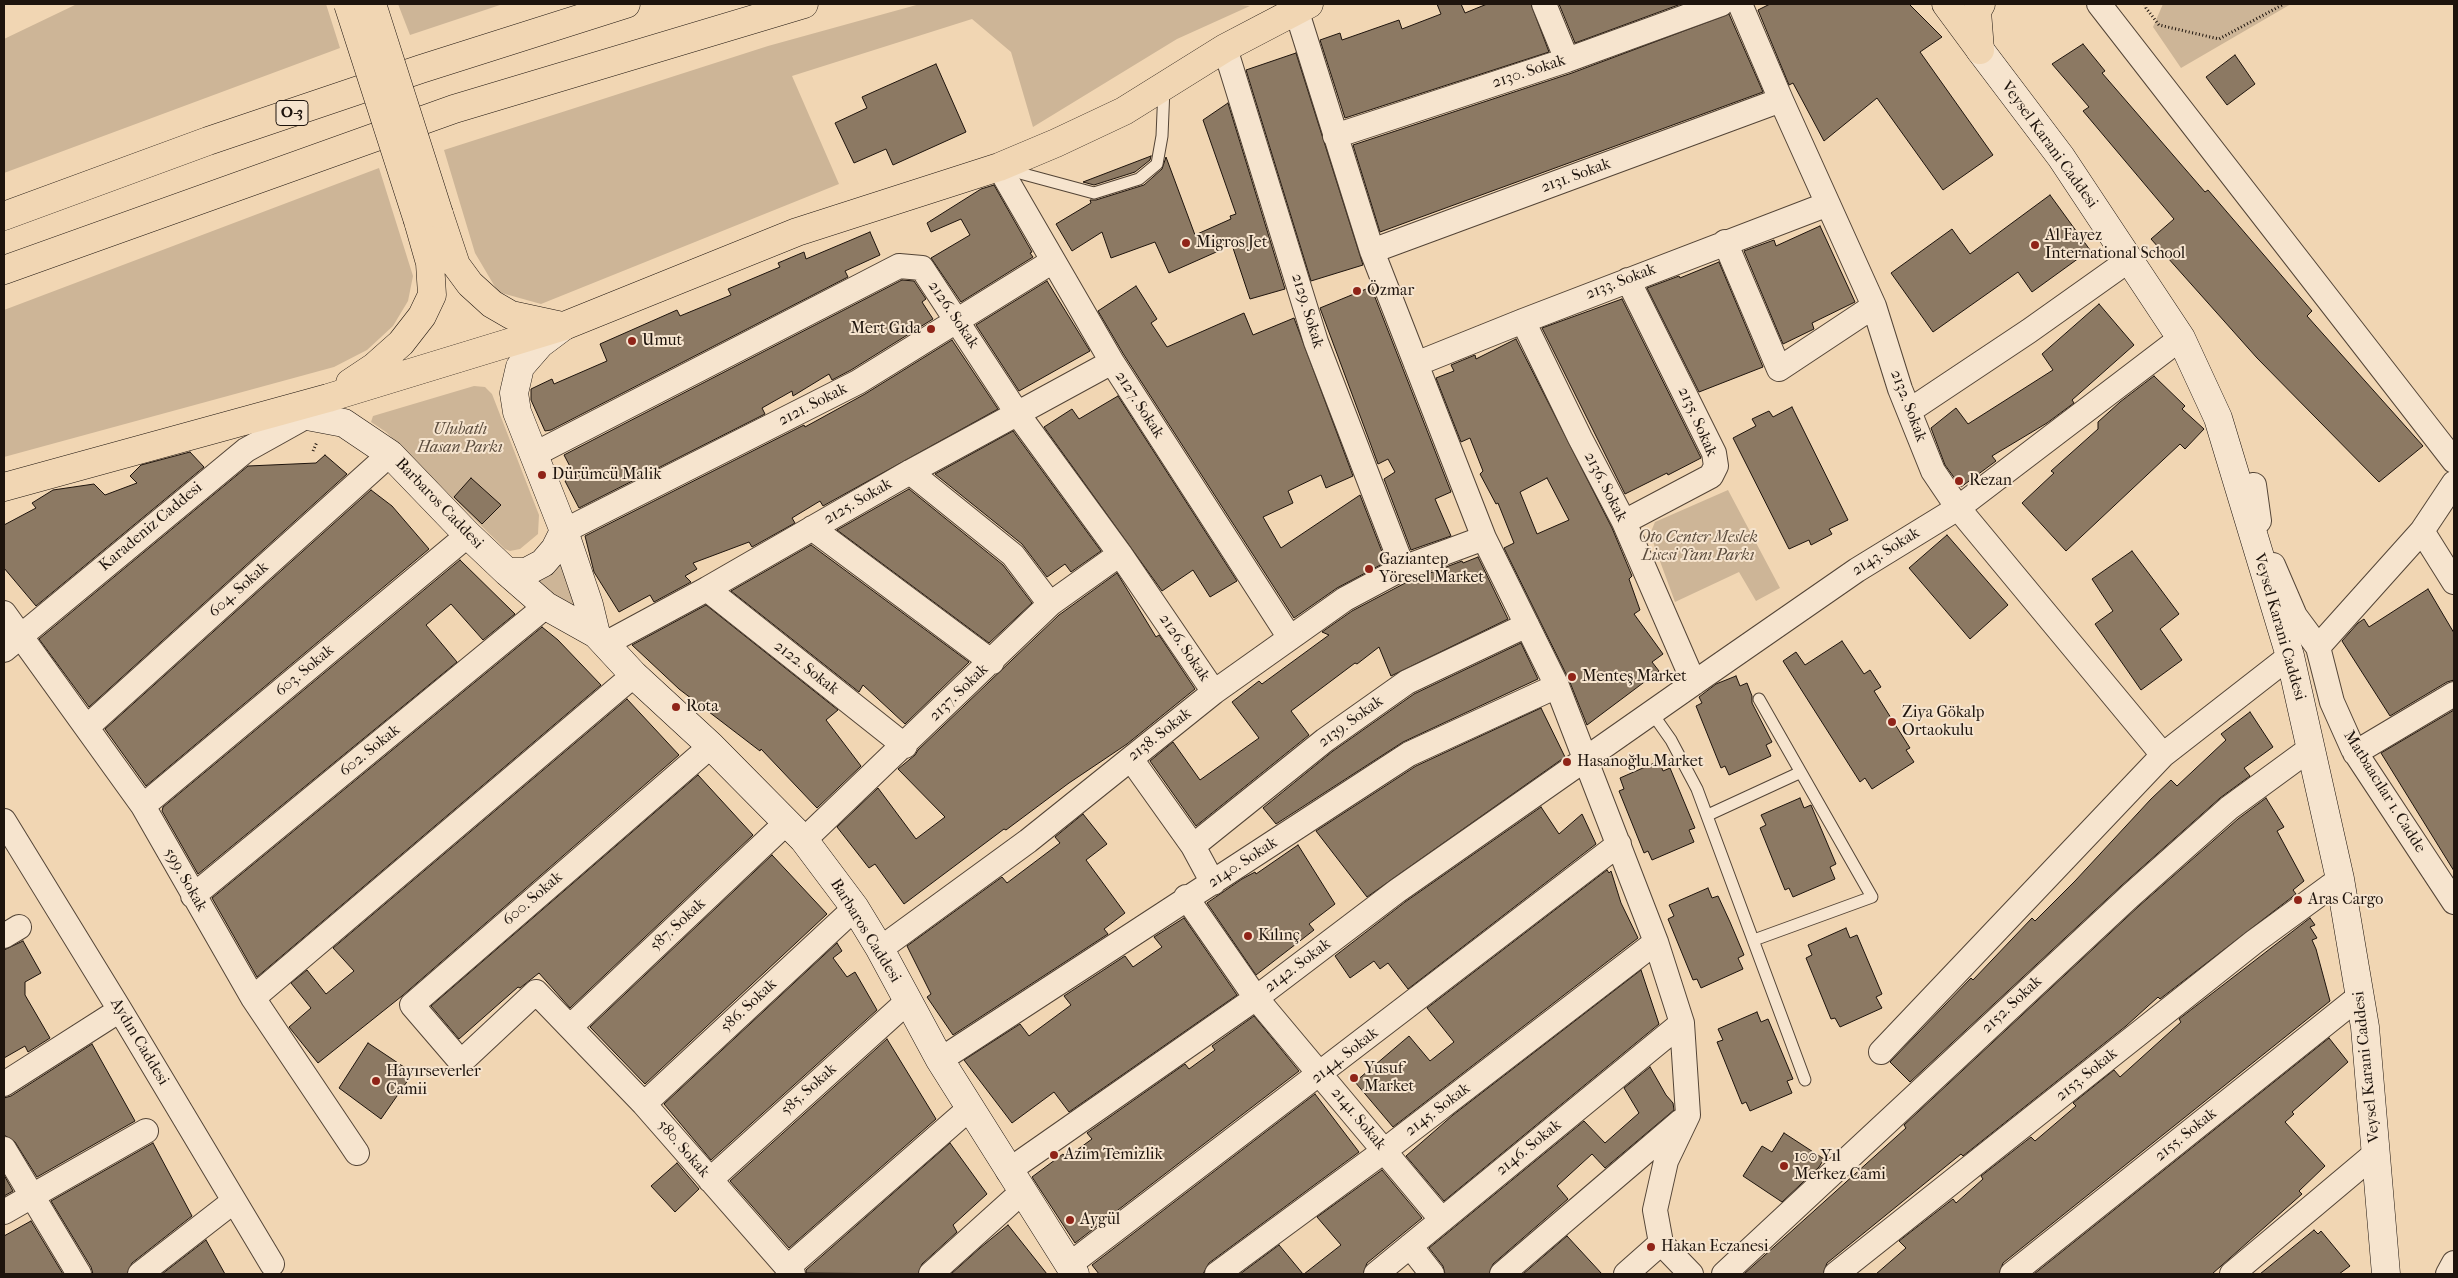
<!DOCTYPE html>
<meta charset="utf-8">
<style>
body{margin:0}
#map{position:relative;width:2458px;height:1278px;overflow:hidden;background:#f1d6b3;font-family:"IM FELL French Canon",serif}
canvas{display:block}
.frame{position:absolute;inset:0;border:5px solid #1e140d;pointer-events:none}
</style>
<div id="map">
<canvas width="2458" height="1278"></canvas>
<div class="frame"></div>
</div>
<script>
const ctx = document.querySelector('canvas').getContext('2d');
ctx.lineJoin = 'round';
function fillPath(path, color) { ctx.fillStyle = color; ctx.fill(path, 'evenodd'); }
const shape = rows => new Path2D(rows.map(r => 'M' + r).join(''));
function stroke(path, color, width, dash) { ctx.strokeStyle = color; ctx.lineWidth = width; ctx.lineCap = dash ? 'butt' : 'round'; ctx.setLineDash(dash || []); ctx.stroke(path); }
function drawText(font, color, halo, rows, align = 'center') {
  ctx.font = font + ' "IM FELL French Canon",serif'; ctx.lineWidth = 4; ctx.setLineDash([]); ctx.textBaseline = 'middle'; ctx.strokeStyle = halo; ctx.fillStyle = color; for (const [text, x, y, turn = 0] of rows) {
    ctx.save(); ctx.translate(x, y); ctx.rotate((+turn || 0) * Math.PI / 180); ctx.textAlign = isNaN(turn) ? turn : align; if (halo) ctx.strokeText(text, 0, 0); ctx.fillText(text, 0, 0); ctx.restore();
  }
}
fillPath(shape([
 [77,4,326,4,340,48,4,173,4,39],
 [398,4,503,4,410,35],
 [920,4,1231,4,1250,6,1177,39,1033,127,1011,52,972,19,792,76,839,184,541,304,498,292,475,253,444,150,768,46],
 [2163,4,2291,4,2181,68,2153,27],
 [379,168,413,276,408,301,393,326,367,350,334,367,4,457,4,310],
 [474,386,485,387,492,394,539,515,538,534,520,549,510,551,505,549,386,432,371,422,373,416],
 [1728,490,1780,588,1756,601,1739,572,1675,602,1650,534,1655,522],
 [556,564,563,567,578,606,575,610,560,606,536,580]
]), '#cdb597');
const building = shape([
 [1437,4,1461,4,1465,13,1487,4,1531,4,1549,52,1345,118,1320,40,1340,33,1342,40,1399,20,1402,29,1441,14,1437,4],
 [1559,4,1681,4,1575,43,1559,4],
 [1770,4,1909,4,1942,37,1920,52,1993,155,1943,190,1877,98,1824,141,1793,83,1789,85,1758,10,1770,4],
 [1729,14,1763,92,1380,232,1353,145,1572,73,1729,14],
 [2083,44,2105,71,2102,73,2205,192,2208,190,2312,311,2307,316,2423,446,2379,482,2257,358,2151,239,2174,219,2083,111,2089,107,2052,64,2083,44],
 [1296,53,1363,265,1311,281,1246,70,1296,53],
 [2235,55,2255,84,2227,105,2206,77,2235,55],
 [936,64,966,132,893,165,886,149,854,163,835,123,867,108,862,97,936,64],
 [1228,103,1285,289,1250,299,1232,245,1169,273,1155,242,1111,258,1102,232,1072,251,1056,224,1091,203,1090,200,1096,200,1144,185,1162,169,1166,157,1195,235,1231,219,1230,216,1236,214,1203,120,1228,103],
 [1151,156,1150,160,1135,172,1094,185,1083,182,1151,156],
 [994,185,1032,252,1030,253,1033,257,961,302,931,258,970,235,961,219,931,232,927,223,981,189,994,185],
 [2050,195,2090,250,2032,292,2018,272,1933,332,1891,273,1952,229,1970,254,2050,195],
 [1820,226,1855,302,1812,323,1814,329,1783,344,1744,251,1774,240,1776,246,1820,226],
 [870,232,880,255,845,271,848,277,551,430,545,431,531,400,531,389,552,379,554,384,607,361,600,344,677,310,680,316,731,295,728,289,780,267,778,263,804,252,806,259,870,232],
 [1719,262,1763,367,1699,392,1647,288,1679,276,1680,278,1719,262],
 [902,280,914,281,926,299,922,302,933,319,851,370,832,380,829,374,793,396,792,391,762,408,765,414,579,508,565,481,575,476,564,455,902,280],
 [1047,281,1090,351,1019,391,976,325,1047,281],
 [1136,286,1157,319,1151,323,1167,347,1244,313,1253,335,1294,318,1353,476,1326,488,1321,475,1288,491,1293,503,1263,517,1281,548,1360,495,1386,562,1337,588,1294,618,1124,355,1098,311,1136,286],
 [1371,287,1451,492,1435,499,1451,536,1411,550,1384,479,1395,472,1388,459,1378,464,1320,308,1371,287],
 [1622,299,1701,458,1668,475,1667,473,1625,494,1542,328,1622,299],
 [2099,304,2134,345,2072,400,2074,403,2047,423,1992,456,1996,461,1961,487,1945,465,1931,428,1956,408,1968,424,2053,370,2042,354,2099,304],
 [1516,339,1612,528,1632,576,1629,579,1640,610,1634,614,1663,654,1652,662,1659,671,1587,725,1569,680,1504,548,1514,543,1498,503,1496,504,1480,474,1483,471,1470,438,1461,442,1436,378,1454,371,1451,365,1475,355,1476,359,1516,339],
 [1547,478,1569,520,1537,534,1520,492,1547,478],
 [952,340,998,409,823,506,820,501,792,518,795,523,752,547,749,542,693,563,697,569,685,576,691,582,654,602,650,595,619,612,594,572,585,536,804,425,805,427,865,394,952,340],
 [2154,376,2185,406,2182,409,2204,429,2185,449,2180,444,2066,551,2022,503,2054,473,2051,471,2098,429,2098,422,2120,402,2154,376],
 [1118,396,1237,581,1210,597,1193,570,1162,591,1044,427,1072,409,1079,419,1118,396],
 [1792,407,1848,520,1829,529,1832,534,1811,545,1809,540,1789,549,1733,438,1756,426,1752,419,1769,411,1773,417,1792,407],
 [1013,431,1101,551,1071,572,1065,564,1047,577,1022,544,935,474,1013,431],
 [190,452,204,467,36,606,4,568,4,525,36,508,32,503,53,490,94,484,105,495,137,483,130,476,141,465,190,452],
 [325,455,347,474,89,707,39,639,248,466,316,463,325,455],
 [471,478,501,505,482,524,454,497,471,478],
 [909,489,1003,565,1032,603,989,643,837,530,909,489],
 [371,490,392,506,429,549,146,786,105,729,371,490],
 [1947,535,2008,605,1970,639,1909,568,1947,535],
 [811,545,969,662,905,724,863,685,859,692,731,591,811,545],
 [2132,551,2179,614,2160,629,2182,660,2141,690,2095,624,2113,611,2092,579,2132,551],
 [1478,557,1508,619,1391,676,1379,647,1357,664,1355,663,1291,711,1309,735,1196,826,1150,761,1173,742,1200,780,1259,738,1232,702,1259,681,1262,684,1329,635,1322,632,1352,611,1409,581,1462,561,1463,563,1478,557],
 [460,560,515,614,483,640,451,604,426,625,457,662,198,874,162,811,163,807,460,560],
 [1117,573,1156,637,1159,635,1195,689,1127,744,1069,783,1006,830,1004,829,904,904,875,864,869,868,837,827,878,788,916,839,945,817,898,769,915,755,918,750,1059,615,1117,573],
 [2428,589,2454,633,2454,680,2447,682,2390,716,2342,641,2358,623,2364,619,2369,627,2428,589],
 [706,605,838,710,826,720,861,766,817,808,761,749,760,751,679,689,632,645,706,605],
 [542,627,558,640,601,685,257,977,212,898,542,627],
 [1842,641,1864,674,1870,670,1881,687,1874,691,1910,748,1906,750,1914,762,1872,789,1865,778,1860,782,1783,661,1796,652,1805,665,1842,641],
 [1521,643,1538,679,1403,742,1276,824,1263,808,1333,751,1414,694,1521,643],
 [1736,676,1740,686,1747,683,1752,696,1752,703,1772,742,1766,745,1771,756,1729,775,1725,766,1721,768,1696,706,1702,703,1699,697,1716,684,1736,676],
 [627,699,679,755,402,996,318,1063,289,1027,311,1008,291,983,307,970,326,994,354,971,333,948,627,699],
 [1541,708,1565,757,1367,897,1316,831,1416,766,1541,708],
 [2454,710,2454,871,2381,753,2454,710],
 [2250,712,2273,747,2244,768,2250,776,2220,798,2121,886,1910,1082,1890,1062,1971,978,1973,980,2032,918,2035,921,2075,881,2151,799,2171,780,2177,786,2226,740,2221,734,2250,712],
 [1659,761,1663,771,1670,768,1695,828,1689,830,1694,842,1652,860,1648,851,1644,853,1619,791,1624,789,1620,778,1659,761],
 [698,775,753,835,570,1008,539,973,520,988,518,987,459,1039,431,1006,698,775],
 [1800,798,1804,808,1811,805,1836,864,1830,867,1835,879,1793,897,1789,888,1785,890,1760,828,1766,825,1761,815,1800,798],
 [2266,798,2284,827,2277,831,2304,881,2293,890,2296,894,2160,999,2158,997,2126,1026,1963,1156,1961,1154,1827,1263,1823,1274,1744,1274,1906,1128,1904,1125,2139,906,2238,819,2266,798],
 [1541,807,1559,834,1582,814,1596,844,1408,989,1388,963,1380,969,1374,961,1350,978,1335,956,1405,902,1541,807],
 [1083,814,1107,844,1086,860,1125,913,1104,929,1108,934,953,1035,927,997,931,994,907,946,1002,877,1007,883,1060,843,1055,837,1083,814],
 [1298,845,1335,904,1309,924,1314,930,1256,975,1207,903,1242,879,1255,872,1256,874,1298,845],
 [772,855,827,914,645,1084,590,1027,772,855],
 [1607,870,1609,873,1611,871,1621,903,1638,938,1393,1127,1355,1082,1409,1036,1430,1061,1454,1042,1427,1008,1607,870],
 [1708,888,1712,898,1718,896,1730,922,1744,955,1738,958,1743,969,1701,988,1697,979,1693,980,1668,919,1674,916,1669,905,1708,888],
 [1184,918,1237,995,1069,1112,1054,1092,1012,1123,964,1060,1020,1024,1029,1036,1071,1005,1064,996,1125,956,1133,967,1162,947,1154,937,1184,918],
 [2310,918,2315,925,2310,927,2317,938,2312,940,2316,949,2330,1001,2003,1263,1999,1274,1876,1274,1906,1248,1899,1241,1953,1199,1956,1203,1983,1179,1981,1176,2031,1137,2035,1141,2076,1106,2073,1103,2114,1070,2120,1077,2181,1022,2179,1019,2310,918],
 [1846,928,1850,938,1857,935,1882,994,1876,997,1882,1008,1840,1027,1835,1018,1831,1019,1806,958,1812,955,1808,945,1846,928],
 [23,941,41,973,25,982,25,995,50,1038,28,1052,25,1046,4,1058,4,950,23,941],
 [837,943,842,951,833,958,847,977,855,972,877,1010,711,1160,664,1104,837,943],
 [1641,970,1659,1024,1444,1201,1406,1156,1453,1115,1641,970],
 [1757,1012,1761,1022,1768,1019,1793,1079,1787,1081,1792,1093,1750,1111,1746,1102,1742,1104,1717,1042,1723,1040,1718,1029,1757,1012],
 [1254,1016,1299,1071,1075,1243,1032,1177,1063,1154,1066,1158,1092,1139,1087,1133,1185,1064,1189,1069,1215,1050,1212,1046,1254,1016],
 [2329,1038,2348,1062,2292,1112,2294,1114,2285,1122,2325,1166,2299,1191,2302,1194,2212,1274,2034,1274,2329,1038],
 [887,1039,936,1119,789,1248,730,1181,887,1039],
 [368,1043,413,1073,381,1119,339,1088,368,1043],
 [92,1044,135,1121,37,1177,15,1142,4,1135,4,1098,11,1096,92,1044],
 [1650,1067,1666,1095,1673,1103,1674,1110,1605,1168,1592,1154,1557,1186,1568,1199,1493,1264,1489,1274,1445,1274,1443,1266,1429,1248,1584,1121,1605,1143,1639,1113,1624,1088,1650,1067],
 [1315,1094,1359,1152,1209,1263,1203,1274,1099,1274,1092,1265,1315,1094],
 [1784,1133,1824,1159,1819,1167,1782,1202,1743,1176,1762,1146,1772,1152,1784,1133],
 [153,1143,192,1216,132,1263,127,1274,93,1274,91,1267,51,1201,153,1143],
 [950,1143,987,1194,953,1225,957,1232,922,1264,918,1274,806,1273,806,1270,950,1143],
 [677,1163,699,1189,675,1212,651,1186,677,1163],
 [1382,1170,1422,1218,1367,1263,1363,1274,1304,1274,1341,1245,1317,1217,1382,1170],
 [4,1175,13,1191,4,1196,4,1175],
 [31,1221,63,1274,4,1274,4,1236,31,1221],
 [1008,1225,1047,1274,951,1274,980,1248,1008,1225],
 [2314,1230,2318,1234,2321,1231,2350,1266,2339,1274,2260,1274,2314,1230],
 [1567,1236,1602,1274,1523,1274,1567,1236],
 [206,1240,225,1274,162,1274,206,1240],
 [1279,1245,1303,1274,1240,1274,1279,1245]
]);
fillPath(building, '#8c7963');
stroke(building, '#1e140d', 1);
const service = shape([
 [1005,169,1094,193,1139,179,1157,164,1162,136,1164,88],
 [1652,713,1671,740,1697,789,1805,1080],
 [1708,815,1799,773],
 [1754,940,1872,897,1759,699]
]);
const minor = shape([
 [1544,4,1567,60],
 [1740,4,1781,100,1874,306,1900,389,1933,471,1958,508,2163,755],
 [2099,4,2454,461],
 [1296,9,1372,251,1484,538,1557,686,1656,942,1682,1023,1688,1115,1666,1161,1655,1210,1661,1243,1626,1274],
 [1225,48,1316,342,1403,568],
 [1335,136,1567,60,1721,4],
 [999,167,1112,362,1290,638],
 [1725,242,1779,369,1874,306],
 [1372,251,1781,100],
 [1523,321,1580,438,1624,522,1694,683],
 [1416,364,1523,321,1828,204],
 [1909,411,2029,331,2129,260],
 [535,454,899,266,922,268,1017,413,1120,554,1214,692],
 [910,472,1013,555,1050,604],
 [2254,485,2259,521],
 [1624,522,1711,476,1716,466,1714,453,1628,280],
 [812,528,992,662],
 [564,531,858,382,1053,261],
 [2422,531,2454,582],
 [2273,565,2295,616,2318,647,2332,702,2353,749,2454,902],
 [707,589,905,746],
 [4,613,143,806,253,998,357,1153],
 [605,644,707,589,910,472,1112,362],
 [2318,647,2422,531,2454,483],
 [4,650,246,450,307,416],
 [87,727,390,454],
 [711,746,412,1005,461,1062,536,992,644,1104,793,1274],
 [2355,753,2454,694],
 [1131,759,1193,846,1213,883],
 [143,806,468,535],
 [4,821,120,1010,272,1264],
 [804,840,1050,604,1120,554],
 [1193,846,1325,740,1407,682,1527,625],
 [193,896,546,606],
 [1186,897,1256,998,1442,1220],
 [4,936,19,927],
 [880,949,1028,841,1214,692,1345,599,1403,568,1484,538],
 [253,998,634,675],
 [570,1027,786,823],
 [1881,1052,2163,755,2290,656],
 [940,1060,1409,754,1557,686],
 [4,1084,120,1010],
 [644,1104,855,908],
 [4,1149,79,1274],
 [1008,1171,1256,998,1397,891,1694,683,1857,570,1958,508,2181,338],
 [710,1180,908,1001],
 [4,1212,146,1131],
 [1661,1243,1691,1274],
 [1410,1246,1432,1274],
 [1069,1265,1619,844],
 [787,1268,970,1108],
 [140,1274,234,1201],
 [931,1274,1022,1192],
 [1217,1274,1384,1151,1656,942],
 [1376,1274,1682,1023],
 [1502,1274,1681,1121],
 [1724,1274,2130,896,2229,808,2311,748],
 [1836,1274,2254,942,2340,879],
 [2012,1274,2360,996],
 [2232,1274,2376,1153],
 [2448,1274,2454,1263]
]);
const secondary = shape([
 [1980,50,2061,157,2181,338,2218,418,2290,656,2340,879,2365,1027,2386,1274],
 [564,326,540,344,520,367,514,393,517,412,564,531,589,605,596,634],
 [275,415,307,416,344,423,390,454,468,535,507,572,546,606,596,634,634,675,711,746,804,840,855,908,880,949,940,1060,1075,1274],
 [507,572,526,572,543,563,555,549,564,531]
]);
const primary = shape([
 [1946,4,1980,50],
 [1980,50,1977,11,1981,4],
 [439,214,456,265,470,284,492,304,511,315,562,326],
 [350,383,374,367,401,343,422,316,432,295,430,263,418,221],
 [4,487,328,398,564,326,797,232,999,167,1056,143,1124,111,1225,48,1309,4]
]);
const trunk = shape([
 [4,216,208,141,421,69,626,4],
 [4,270,454,109,804,4]
]);
stroke(service, '#534436', 13);
stroke(minor, '#534436', 26);
stroke(secondary, '#1e140d', 29);
stroke(primary, '#1e140d', 29);
stroke(trunk, '#1e140d', 29);
stroke(shape([
 [2145,4,2146,8,2159,25,2219,39,2284,4],
 [313,451,317,442]
]), '#1e140d', 3, [1, 2.5]);
stroke(service, '#f6e4ce', 11);
stroke(minor, '#f6e4ce', 24);
stroke(secondary, '#f6e4ce', 28);
stroke(primary, '#f1d6b3', 28);
stroke(trunk, '#f1d6b3', 28);
const primaryBridge = shape([
 [348,4,418,221],
 [372,4,439,214]
]);
stroke(primaryBridge, '#1e140d', 29, []);
stroke(primaryBridge, '#f1d6b3', 28);
for (const [x, y, r, color] of [
 [1186,243,5,"#8f2418"],
 [2035,245,5,"#8f2418"],
 [1357,291,5,"#8f2418"],
 [931,329,5,"#8f2418"],
 [632,341,5,"#8f2418"],
 [542,475,5,"#8f2418"],
 [1959,481,5,"#8f2418"],
 [1369,569,5,"#8f2418"],
 [1572,677,5,"#8f2418"],
 [676,707,5,"#8f2418"],
 [1892,722,5,"#8f2418"],
 [1567,762,5,"#8f2418"],
 [2298,900,5,"#8f2418"],
 [1248,936,5,"#8f2418"],
 [1354,1078,5,"#8f2418"],
 [376,1081,5,"#8f2418"],
 [1054,1155,5,"#8f2418"],
 [1784,1166,5,"#8f2418"],
 [1070,1220,5,"#8f2418"],
 [1651,1247,5,"#8f2418"]
]) { const dot = new Path2D(); dot.arc(x, y, r, 0, 2 * Math.PI); ctx.fillStyle = color; ctx.fill(dot); stroke(dot, '#f6e4ce', 2); }
for (const [x, y, w] of [
 [292,113,32]
]) { const box = new Path2D(); box.roundRect(x - w / 2, y - 12.5, w, 25, 4); ctx.fillStyle = '#f6e4ce'; ctx.fill(box); stroke(box, '#1e140d', 1); }
drawText('bold 15px', '#1e140d', null, [
 ["O-3",292,113]
]);
drawText('16px', '#1e140d', '#f6e4ce', [
 ["2130. Sokak",1529,72,-18],
 ["Veysel Karani Caddesi",2049,145,54],
 ["2131. Sokak",1576,176,-20],
 ["2133. Sokak",1621,282,-21],
 ["2129. Sokak",1307,311,73],
 ["2126. Sokak",953,315,56],
 ["2121. Sokak",813,405,-27],
 ["2127. Sokak",1139,405,57],
 ["2132. Sokak",1908,406,69],
 ["2135. Sokak",1697,422,66],
 ["2136. Sokak",1605,487,63],
 ["2125. Sokak",858,502,-30],
 ["Barbaros Caddesi",439,504,46],
 ["Karadeniz Caddesi",151,527,-40],
 ["2143. Sokak",1886,552,-32],
 ["604. Sokak",239,590,-42],
 ["Veysel Karani Caddesi",2279,627,74],
 ["2126. Sokak",1184,648,56],
 ["2122. Sokak",806,668,38],
 ["603. Sokak",305,671,-40],
 ["2137. Sokak",959,693,-44],
 ["2139. Sokak",1351,722,-36],
 ["2138. Sokak",1160,735,-38],
 ["602. Sokak",370,751,-39],
 ["Matbaacılar 1. Cadde",2384,792,58],
 ["2140. Sokak",1243,863,-33],
 ["599. Sokak",185,880,60],
 ["600. Sokak",533,899,-41],
 ["587. Sokak",678,925,-43],
 ["Barbaros Caddesi",865,931,58],
 ["2142. Sokak",1298,966,-37],
 ["2152. Sokak",2012,1005,-43],
 ["586. Sokak",749,1006,-43],
 ["Aydın Caddesi",139,1042,59],
 ["2144. Sokak",1345,1056,-38],
 ["Veysel Karani Caddesi",2367,1067,-96],
 ["2153. Sokak",2087,1075,-39],
 ["585. Sokak",809,1090,-42],
 ["2145. Sokak",1438,1110,-37],
 ["2141. Sokak",1358,1119,50],
 ["2155. Sokak",2186,1135,-39],
 ["2146. Sokak",1529,1148,-39],
 ["580. Sokak",683,1149,49]
]);
drawText('16px', '#1e140d', '#f6e4ce', [
 ["Al Fayez",2045,236],
 ["International School",2045,254],
 ["Migros Jet",1196,243],
 ["Özmar",1367,291],
 ["Mert Gıda",921,329,"right"],
 ["Umut",642,341],
 ["Dürümcü Malik",552,475],
 ["Rezan",1969,481],
 ["Gaziantep",1379,560],
 ["Yöresel Market",1379,578],
 ["Menteş Market",1582,677],
 ["Rota",686,707],
 ["Ziya Gökalp",1902,713],
 ["Ortaokulu",1902,731],
 ["Hasanoğlu Market",1577,762],
 ["Aras Cargo",2308,900],
 ["Kılınç",1258,936],
 ["Yusuf",1364,1069],
 ["Market",1364,1087],
 ["Hayırseverler",386,1072],
 ["Camii",386,1090],
 ["Azim Temizlik",1064,1155],
 ["100 Yıl",1794,1157],
 ["Merkez Cami",1794,1175],
 ["Aygül",1080,1220],
 ["Hakan Eczanesi",1661,1247]
], 'left');
drawText('italic 16px', '#5b4c3d', '#f6e4ce', [
 ["Ulubatlı",460,430],
 ["Hasan Parkı",460,448],
 ["Oto Center Meslek",1698,538],
 ["Lisesi Yanı Parkı",1698,556]
]);
</script>
